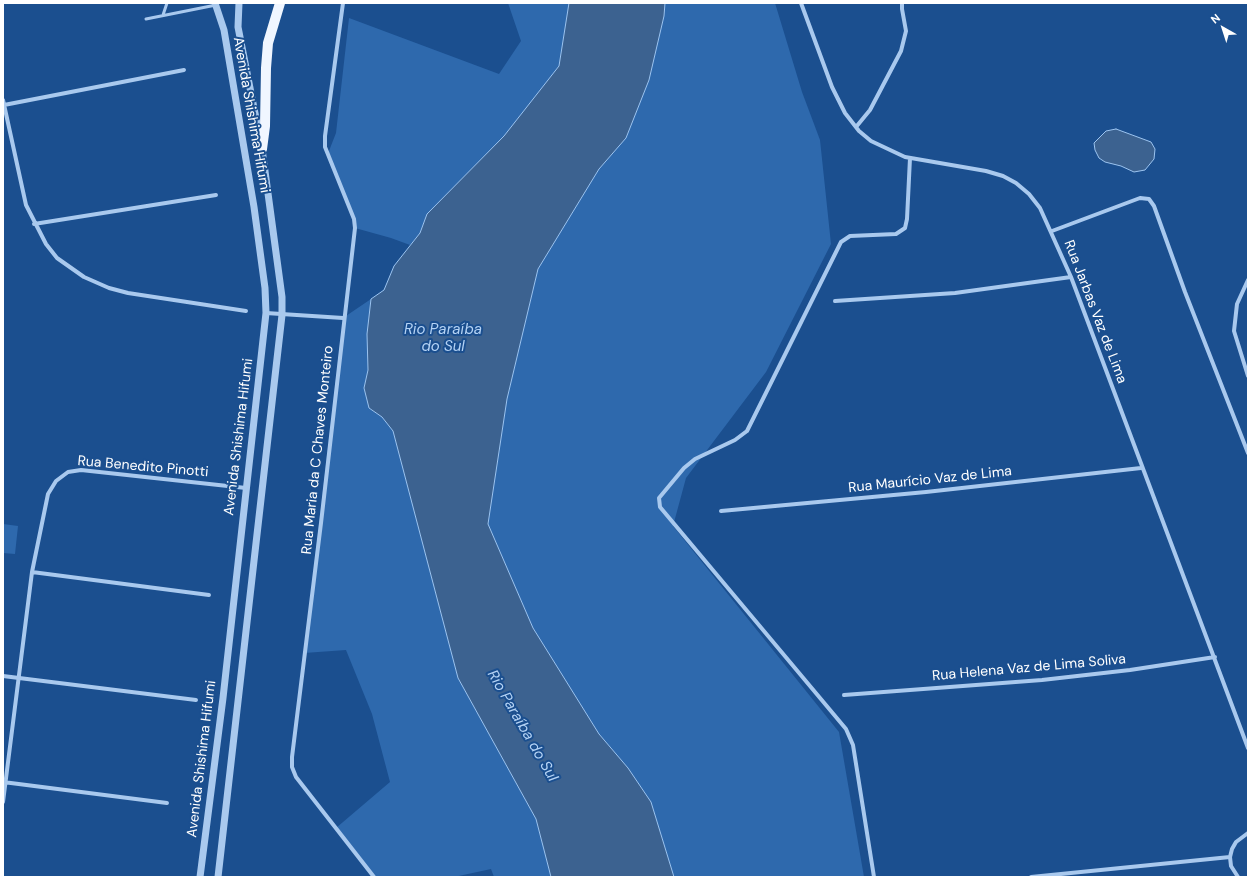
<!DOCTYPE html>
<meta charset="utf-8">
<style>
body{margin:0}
#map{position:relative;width:1251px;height:880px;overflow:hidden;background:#1b4f8f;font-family:"DM Sans",sans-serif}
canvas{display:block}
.frame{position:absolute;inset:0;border:4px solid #fff;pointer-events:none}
.north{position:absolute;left:1203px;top:8px;width:40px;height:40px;-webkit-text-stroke:3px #1b4f8f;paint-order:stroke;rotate:321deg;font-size:11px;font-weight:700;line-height:16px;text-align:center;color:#fff}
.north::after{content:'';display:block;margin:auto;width:14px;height:18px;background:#fff;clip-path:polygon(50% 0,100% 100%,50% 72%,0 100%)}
</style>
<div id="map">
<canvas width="1251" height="880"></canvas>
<div class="frame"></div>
<div class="north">N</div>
</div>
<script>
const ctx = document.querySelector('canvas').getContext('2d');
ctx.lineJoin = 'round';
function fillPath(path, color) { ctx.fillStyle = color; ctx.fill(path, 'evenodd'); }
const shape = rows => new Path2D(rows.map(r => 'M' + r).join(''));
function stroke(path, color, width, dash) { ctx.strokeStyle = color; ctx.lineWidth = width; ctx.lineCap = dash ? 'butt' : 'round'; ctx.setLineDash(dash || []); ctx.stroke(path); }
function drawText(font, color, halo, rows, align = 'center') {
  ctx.font = font + ' "DM Sans",sans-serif'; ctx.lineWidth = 4; ctx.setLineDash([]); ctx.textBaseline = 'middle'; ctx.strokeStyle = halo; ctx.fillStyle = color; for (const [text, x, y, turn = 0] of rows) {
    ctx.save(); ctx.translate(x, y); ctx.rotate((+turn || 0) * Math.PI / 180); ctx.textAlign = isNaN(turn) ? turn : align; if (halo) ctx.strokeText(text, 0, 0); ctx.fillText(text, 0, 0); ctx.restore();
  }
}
fillPath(shape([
 [508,3,569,3,559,66,504,136,427,214,420,233,410,245,391,238,355,228,354,219,327,156,336,133,349,18,499,74,521,41],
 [665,3,775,3,802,92,820,140,831,244,766,372,686,478,673,526,839,732,864,877,674,877,651,802,628,768,599,734,533,628,488,524,507,399,538,269,599,169,626,137,664,16],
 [371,299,367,334,368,370,364,388,369,408,382,417,393,431,458,678,536,819,551,877,494,877,491,869,454,877,373,877,336,828,390,782,372,714,346,650,304,653,343,318],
 [3,524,18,526,15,554,3,553]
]), '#2e69ad');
const water = shape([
 [569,3,665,3,664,16,649,80,626,138,599,169,538,269,507,399,488,524,533,628,599,734,628,768,651,802,674,877,551,877,536,819,458,678,393,431,382,417,369,408,364,388,368,370,367,334,371,299,384,290,394,266,420,233,427,214,504,136,559,66,569,3],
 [1116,129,1151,142,1155,149,1154,159,1145,170,1134,172,1121,166,1105,162,1099,158,1095,150,1094,143,1106,131,1116,129]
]);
fillPath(water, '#3c6290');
stroke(water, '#9cc4f0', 1);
stroke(shape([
 [163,15,167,3],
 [146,19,216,5]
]), '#a9c9ee', 3);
stroke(shape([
 [343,3,325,136,325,147,354,219,355,228,321,523,292,757,292,767,296,777,374,877],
 [801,3,832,87,845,113,859,131,871,141,905,157,986,171,1003,176,1016,183,1029,194,1040,208,1071,277,1248,748],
 [3,100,26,205,46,244,57,258,84,277,109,288,128,293,246,311],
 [4,105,184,70],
 [856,127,870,110,901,51,906,31,902,9,902,3],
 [34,224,216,195],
 [1052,231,1140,198,1149,199,1154,206,1185,292,1248,453],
 [1248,280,1237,304,1234,331,1248,376],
 [835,301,955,293,1071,277],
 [266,313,343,318],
 [721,511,926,492,1141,468],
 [32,572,209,595],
 [3,676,196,700],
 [844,695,1042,680,1130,670,1215,657],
 [3,782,167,803],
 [3,802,32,572,48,494,56,481,68,472,81,470,246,488],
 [874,877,853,745,846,729,660,507,659,498,684,468,695,459,735,440,747,431,841,242,850,236,896,234,905,228,907,219,910,158],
 [1031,877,1230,857],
 [1238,877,1231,866,1230,857,1232,849,1236,842,1248,833]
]), '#a9c9ee', 4);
stroke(shape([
 [200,877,223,698,266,313,265,288,254,207,224,30,215,3],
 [218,877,282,315,282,297,262,149,238,27,239,3]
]), '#a9c9ee', 7);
stroke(shape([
 [262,149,265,126,266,68,268,43,280,3]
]), '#f0f6ff', 10);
drawText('14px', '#fff', '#1b4f8f', [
 ["Avenida Shishima Hifumi",251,115,80],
 ["Rua Jarbas Vaz de Lima",1095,312,69],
 ["Avenida Shishima Hifumi",239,437,-83],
 ["Rua Maria da C Chaves Monteiro",318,450,-84],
 ["Rua Benedito Pinotti",143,467,5],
 ["Rua Maurício Vaz de Lima",930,480,-6],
 ["Rua Helena Vaz de Lima Soliva",1029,668,-5],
 ["Avenida Shishima Hifumi",202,759,-83]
]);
drawText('italic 15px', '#b5d3f5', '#1b4f8f', [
 ["Rio Paraíba",443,330],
 ["do Sul",443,347],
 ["Rio Paraíba do Sul",522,726,60]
]);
</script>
